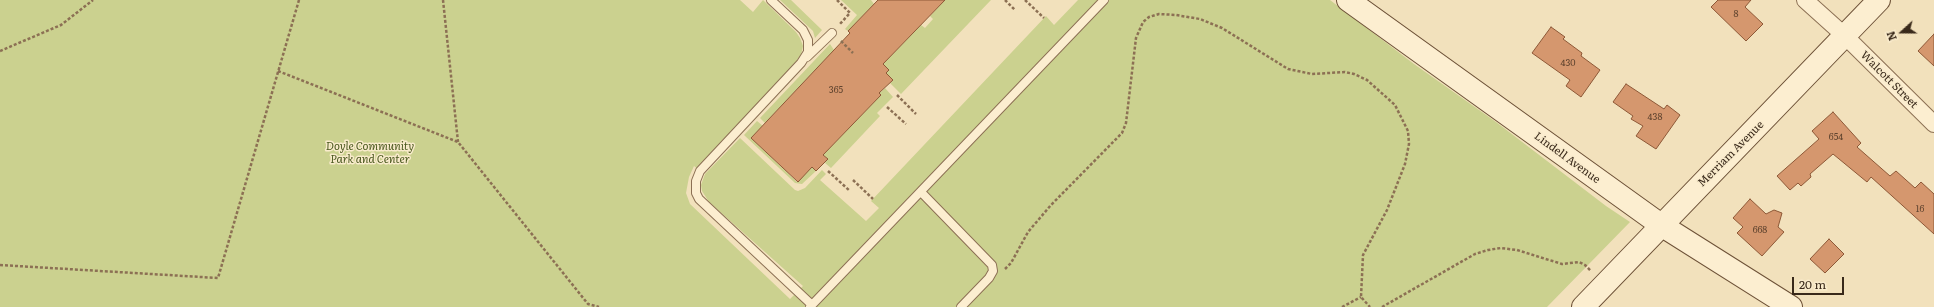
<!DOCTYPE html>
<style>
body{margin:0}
#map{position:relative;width:1934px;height:307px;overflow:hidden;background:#f2e1bc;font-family:Literata,serif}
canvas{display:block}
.north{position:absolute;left:1882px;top:12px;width:40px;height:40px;-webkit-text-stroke:3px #f9ebcc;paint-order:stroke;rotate:249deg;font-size:11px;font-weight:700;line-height:16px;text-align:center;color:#39291a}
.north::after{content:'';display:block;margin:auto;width:14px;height:18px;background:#39291a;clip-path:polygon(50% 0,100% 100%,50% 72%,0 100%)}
.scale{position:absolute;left:1792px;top:277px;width:52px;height:18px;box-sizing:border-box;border:2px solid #39291a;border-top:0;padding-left:5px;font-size:12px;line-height:14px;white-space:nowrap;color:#39291a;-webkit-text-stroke:3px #f9ebcc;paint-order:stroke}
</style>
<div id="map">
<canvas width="1934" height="307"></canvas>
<div class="north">N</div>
<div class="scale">20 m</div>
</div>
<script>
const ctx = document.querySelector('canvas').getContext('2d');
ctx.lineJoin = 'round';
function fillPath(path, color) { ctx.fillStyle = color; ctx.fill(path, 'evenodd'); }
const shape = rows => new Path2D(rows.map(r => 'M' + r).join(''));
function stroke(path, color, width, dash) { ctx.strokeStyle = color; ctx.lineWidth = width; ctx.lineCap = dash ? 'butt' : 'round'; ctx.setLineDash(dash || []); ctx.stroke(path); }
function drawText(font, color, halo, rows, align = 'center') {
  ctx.font = font + ' Literata,serif'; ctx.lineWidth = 3; ctx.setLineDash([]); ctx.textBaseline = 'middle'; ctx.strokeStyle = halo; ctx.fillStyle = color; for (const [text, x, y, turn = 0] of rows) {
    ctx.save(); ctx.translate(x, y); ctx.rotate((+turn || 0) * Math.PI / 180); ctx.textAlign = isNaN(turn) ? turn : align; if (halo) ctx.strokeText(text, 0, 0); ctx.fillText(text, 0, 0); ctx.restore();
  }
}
fillPath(shape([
 [0,0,740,0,753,12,763,0,796,32,800,38,803,46,801,55,797,60,801,63,700,171,694,166,689,177,686,193,690,204,790,299,803,286,709,202,702,191,701,185,705,174,740,138,795,190,798,191,805,188,822,170,826,174,820,180,866,221,879,208,871,201,1046,16,1054,25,1078,0,1330,0,1414,64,1496,122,1606,206,1630,222,1547,307,0,307],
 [780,0,791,0,822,30,815,38,813,31],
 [841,0,871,0,874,4,848,31,845,29,857,15],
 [945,0,991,0,901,94,890,83,893,80,886,73,889,70,883,64,921,25,925,28,933,19,930,16],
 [830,44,834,50,765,123,760,118],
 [875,85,881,92,885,88,893,97,877,113,880,116,831,168,825,163,828,159,823,155,881,95,873,88],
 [757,121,763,126,751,138,797,182,812,167,816,171,802,184,795,183,744,135]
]), '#cbd18f');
const building = shape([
 [878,0,945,0,883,64,889,70,886,73,893,80,879,93,881,95,823,155,828,159,816,171,812,167,798,182,751,138,850,33,848,31,878,0],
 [1718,0,1751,0,1745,7,1763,24,1746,41,1711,7,1718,0],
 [1551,27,1565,37,1563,39,1582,53,1581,56,1600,70,1581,97,1566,86,1570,80,1532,53,1551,27],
 [1934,34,1934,66,1918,51,1934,34],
 [1626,84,1664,109,1667,105,1680,115,1656,149,1636,136,1643,126,1631,119,1633,116,1613,102,1626,84],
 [1833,112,1861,143,1857,147,1890,176,1896,171,1915,188,1921,182,1934,194,1934,234,1871,177,1867,182,1833,154,1810,174,1811,177,1801,186,1798,183,1790,190,1777,176,1819,139,1812,131,1833,112],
 [1750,199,1766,214,1774,210,1782,213,1778,227,1784,232,1762,256,1737,233,1743,227,1733,218,1750,199],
 [1829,239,1844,254,1825,273,1810,259,1829,239]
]);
fillPath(building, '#d5976e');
stroke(building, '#8d5837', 1);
const lane = shape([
 [771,0,803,30,808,40,808,52,801,63,700,171,696,181,696,193,699,199,812,305],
 [807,57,832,33],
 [921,192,992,265,993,271,989,278,961,307],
 [810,307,1104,0]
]);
const street = shape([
 [1805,0,1845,36,1934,124]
]);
const secondary = shape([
 [1348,0,1661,225,1791,307],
 [1583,307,1879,0]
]);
stroke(lane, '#8c7054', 10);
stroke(street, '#8c7054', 18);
stroke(secondary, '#6d5137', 24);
stroke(shape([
 [443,0,458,142],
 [837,0,850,13,839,25],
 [1005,0,1015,10],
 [1025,0,1044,18],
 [841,41,853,53],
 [0,51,61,25,93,0],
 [278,71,458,142,588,304,599,307],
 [897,95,916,114],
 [887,107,906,124],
 [828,171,850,191],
 [853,180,873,199],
 [0,265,218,278,299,0],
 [1005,269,1011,263,1028,232,1051,205,1122,133,1126,123,1136,38,1143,22,1149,17,1159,14,1176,15,1200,19,1222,28,1288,69,1312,74,1345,72,1354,74,1367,80,1395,105,1408,131,1409,144,1405,164,1387,210,1363,255,1361,297,1370,307],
 [1342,307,1361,297],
 [1382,307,1475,254,1488,250,1501,248,1517,250,1562,264,1579,262,1585,265,1591,271]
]), '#8c7054', 2.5, [3, 2]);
stroke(lane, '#fceed0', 8);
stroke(street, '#fceed0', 16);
stroke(secondary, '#fceed0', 22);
drawText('9px', '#60442f', null, [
 ["8",1736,14],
 ["430",1568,63],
 ["365",836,90],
 ["438",1655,117],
 ["654",1836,137],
 ["16",1920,209],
 ["668",1760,230]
]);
drawText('11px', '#39291a', '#f9ebcc', [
 ["Walcott Street",1889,80,45],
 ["Merriam Avenue",1731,154,-45],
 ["Lindell Avenue",1567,158,36]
]);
drawText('italic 11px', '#4a581e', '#f9ebcc', [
 ["Doyle Community",370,147],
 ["Park and Center",370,160]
]);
</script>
